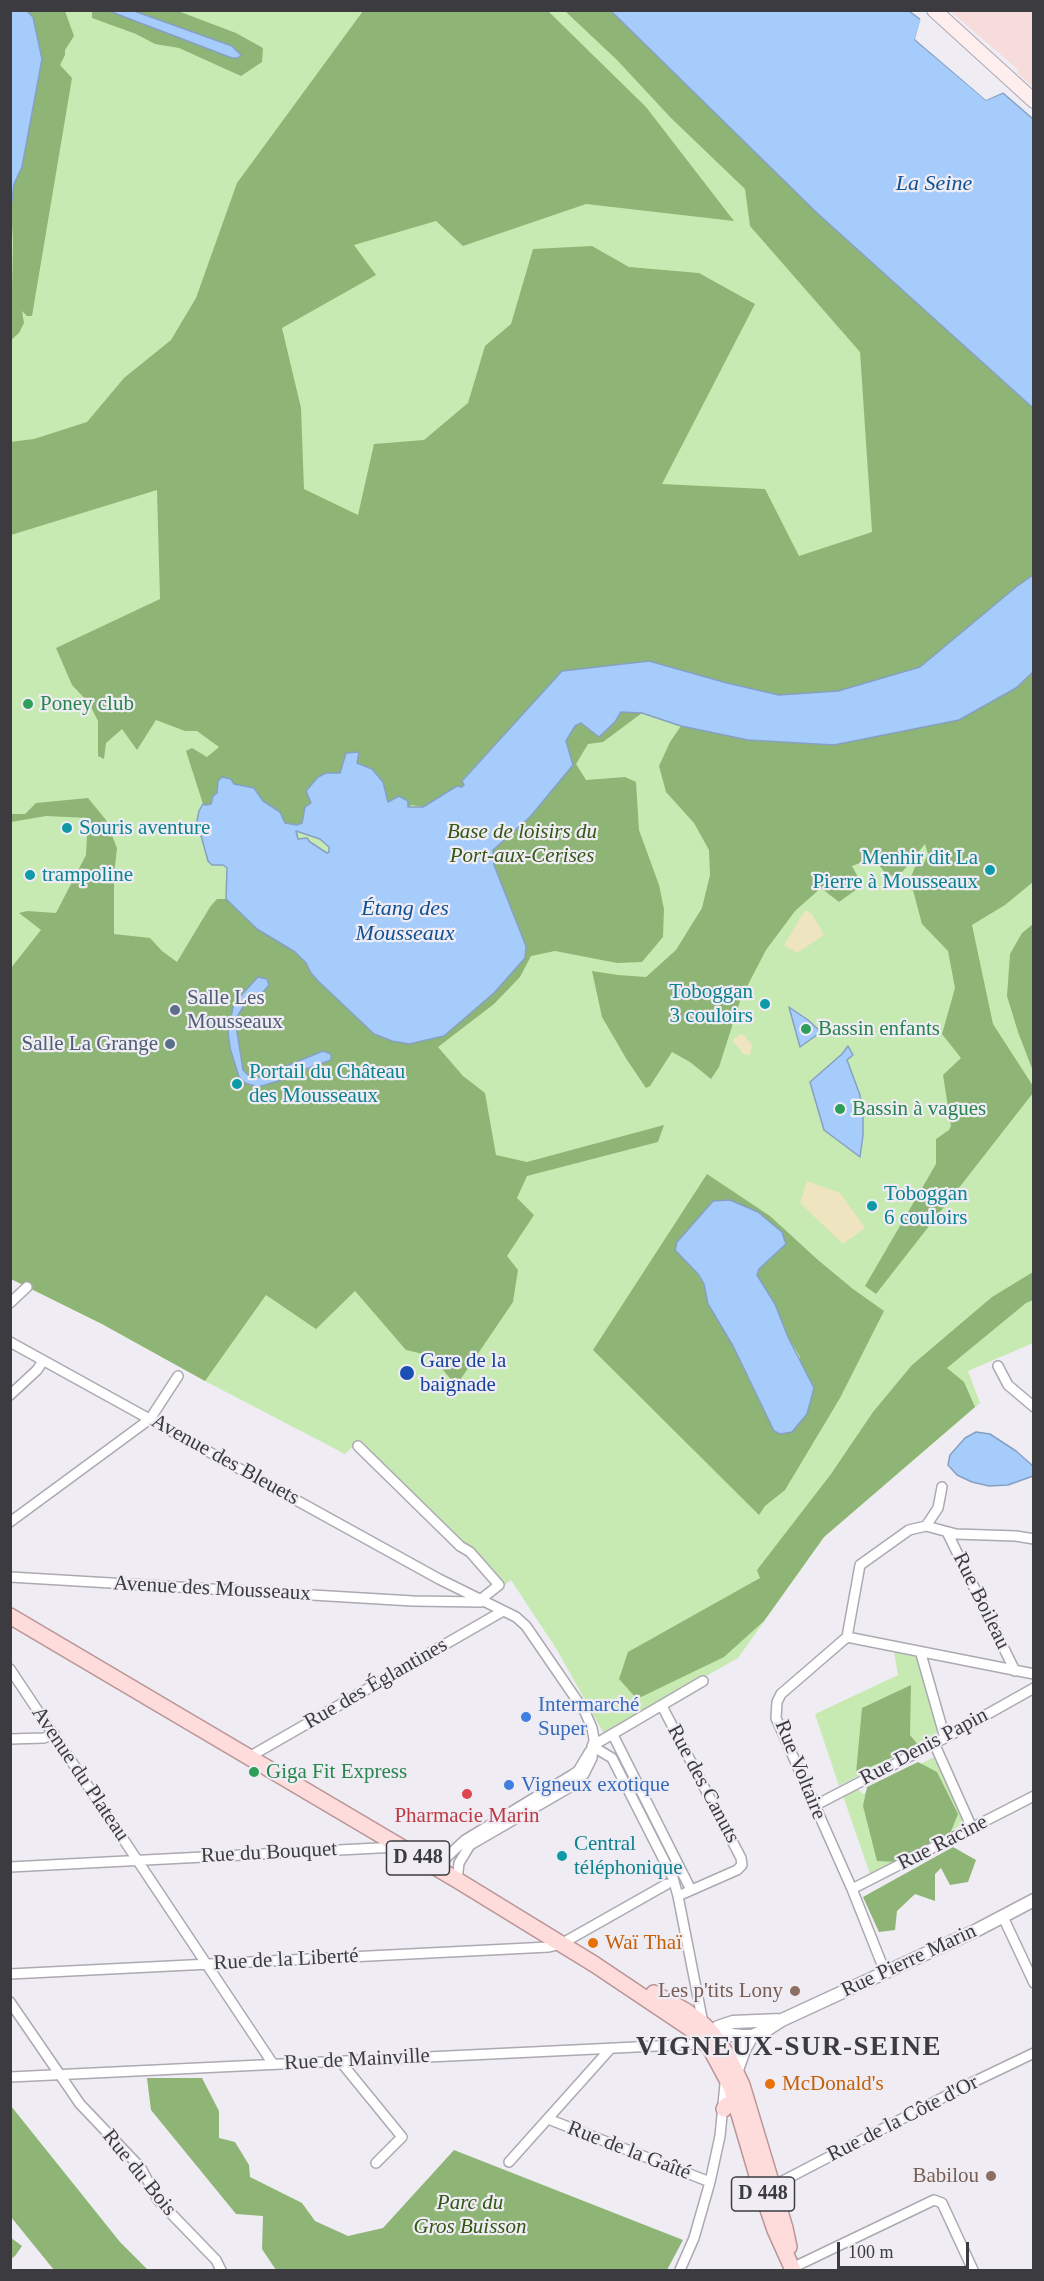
<!DOCTYPE html>
<meta charset="utf-8">
<style>
body{margin:0}
#map{position:relative;width:1044px;height:2281px;overflow:hidden;background:#efecf4;font-family:"Times New Roman",serif}
canvas{display:block}
.frame{position:absolute;inset:0;border:12px solid #3c3b3f;pointer-events:none}
.scale{position:absolute;left:837px;top:2242px;width:132px;height:27px;box-sizing:border-box;border:3px solid #3c3b3f;border-top:0;padding-left:8px;font-size:18px;line-height:21px;white-space:nowrap;color:#3c3b3f;-webkit-text-stroke:4px #efecf4;paint-order:stroke}
</style>
<div id="map">
<canvas width="1044" height="2281"></canvas>
<div class="frame"></div>
<div class="scale">100 m</div>
</div>
<script>
const ctx = document.querySelector('canvas').getContext('2d');
ctx.lineJoin = 'round';
function fillPath(path, color) { ctx.fillStyle = color; ctx.fill(path, 'evenodd'); }
const shape = rows => new Path2D(rows.map(r => 'M' + r).join(''));
function stroke(path, color, width, dash) { ctx.strokeStyle = color; ctx.lineWidth = width; ctx.lineCap = dash ? 'butt' : 'round'; ctx.setLineDash(dash || []); ctx.stroke(path); }
function drawText(font, color, halo, rows, align = 'center') {
  ctx.font = font + ' "Times New Roman",serif'; ctx.lineWidth = 4.5; ctx.setLineDash([]); ctx.textBaseline = 'middle'; ctx.strokeStyle = halo; ctx.fillStyle = color; for (const [text, x, y, turn = 0] of rows) {
    ctx.save(); ctx.translate(x, y); ctx.rotate((+turn || 0) * Math.PI / 180); ctx.textAlign = isNaN(turn) ? turn : align; if (halo) ctx.strokeText(text, 0, 0); ctx.fillText(text, 0, 0); ctx.restore();
  }
}
fillPath(shape([
 [950,11,1033,11,1033,87,1017,73,1019,71,1015,67]
]), '#f7dcdc');
fillPath(shape([
 [11,11,611,11,1033,408,1033,1343,968,1371,980,1403,824,1537,738,1658,604,1734,557,1650,511,1580,503,1586,467,1545,358,1441,345,1454,205,1381,102,1324,11,1279],
 [894,1652,917,1657,938,1733,839,1786,815,1714,898,1675],
 [936,1756,967,1822,870,1874,843,1796,857,1788,863,1794]
]), '#c7eab2');
fillPath(shape([
 [92,10,109,11,121,14,232,58,232,46,134,11,178,11,236,33,263,48,262,62,241,76,179,48,155,44,136,34,92,18],
 [27,11,65,11,74,36,65,50,65,55,60,65,72,78,32,316,27,316,22,311,24,323,19,333,11,340,13,241,11,208,14,184,22,167,42,59,33,17],
 [363,11,548,11,646,107,734,221,586,204,463,246,436,221,354,245,376,275,282,328,301,408,304,489,358,515,374,444,424,440,468,403,485,346,511,324,533,249,592,246,629,267,699,273,755,304,662,484,765,489,799,556,872,532,860,352,750,226,745,189,671,118,617,60,565,11,611,11,817,213,1033,408,1033,575,1016,587,920,667,838,691,779,695,727,683,563,671,462,780,464,785,462,787,457,786,423,807,412,805,408,807,388,802,383,782,372,769,357,764,340,773,326,773,311,803,305,807,302,823,300,825,285,823,280,812,263,801,254,788,234,784,219,787,217,793,211,799,211,804,206,805,203,804,186,751,192,748,207,757,219,747,197,731,185,731,156,720,137,750,122,729,106,743,104,759,98,756,98,721,89,703,72,685,56,648,160,599,157,490,11,535,10,442,34,439,87,422,124,378,171,340,196,298,237,183],
 [1033,672,1033,882,1005,905,972,925,993,1024,1033,1086,1033,1093,876,1294,865,1286,936,1164,936,1139,949,1130,951,1126,943,1075,961,1058,942,1034,955,988,948,951,922,924,910,879,915,867,924,863,928,854,925,844,903,871,895,876,887,875,873,858,852,866,860,881,857,889,839,902,821,888,795,911,766,950,741,998,719,1067,711,1079,690,1062,672,1052,650,1086,646,1088,627,1060,602,1017,592,971,618,975,646,977,676,950,702,908,710,875,709,850,694,823,666,792,659,766,670,742,681,726,748,740,897,731,959,720,1016,688],
 [621,711,642,713,603,742,588,744,576,764,586,780,625,777,636,782,639,830,659,885,664,909,663,937,642,962,617,963,555,951,531,956,520,977,494,1004,438,1047,463,1076,485,1093,496,1155,527,1162,664,1125,658,1142,527,1176,517,1198,534,1215,507,1256,518,1270,513,1302,456,1386,432,1356,406,1350,355,1291,316,1329,266,1295,205,1381,102,1324,11,1279,11,968,41,930,19,913,27,911,56,913,86,855,88,818,46,816,11,822,11,814,25,814,36,803,88,798,106,820,117,848,114,875,114,934,150,938,162,951,177,962,210,907,217,899,226,899,257,929,295,952,306,963,311,973,494,865,493,850,530,817,572,760,566,741,575,726,581,723,599,737,615,722],
 [1033,924,1033,1071,1018,1032,1007,996,1010,954,1022,933],
 [707,1174,770,1216,818,1260,853,1289,884,1311,840,1398,785,1490,765,1506,759,1515,593,1350],
 [713,1201,759,1269,757,1278,775,1304,788,1337,800,1357,774,1431,704,1284,692,1266,693,1224],
 [1033,1272,1033,1300,1026,1303,947,1368,964,1382,975,1407,824,1537,764,1621,724,1657,637,1699,619,1679,628,1652,760,1578,757,1570,831,1474,873,1412,912,1365,992,1297],
 [911,1685,910,1735,919,1746,856,1773,862,1708],
 [918,1762,937,1772,958,1814,950,1834,898,1862,877,1861,863,1806,867,1787],
 [953,1847,976,1860,968,1882,950,1885,941,1868,935,1874,935,1901,915,1894,897,1911,895,1930,879,1932,863,1897],
 [147,2078,202,2078,219,2111,219,2138,235,2142,249,2165,250,2177,302,2203,315,2221,348,2236,383,2228,454,2150,683,2240,667,2270,276,2270,262,2249,263,2216,236,2214,151,2110],
 [11,2106,120,2242,148,2270,54,2270,11,2217],
 [10,2237,22,2246,15,2256,11,2259]
]), '#8eb575');
fillPath(shape([
 [805,910,812,914,824,935,797,953,784,945],
 [742,1033,752,1045,750,1055,743,1054,732,1040],
 [807,1181,840,1193,865,1228,843,1244,800,1203]
]), '#eee4bf');
const water = shape([
 [11,10,27,11,33,17,42,59,22,167,14,184,11,208,11,10],
 [109,11,134,11,232,46,241,55,238,58,232,58,109,11],
 [611,11,909,11,921,20,915,40,986,100,1003,93,1033,119,1033,408,817,213,611,11],
 [1033,575,1033,672,1016,688,959,720,834,745,748,740,681,726,642,713,621,712,615,722,599,737,581,723,575,726,566,741,573,765,530,817,493,850,494,865,526,946,525,958,494,993,444,1036,409,1044,392,1041,374,1034,318,981,311,973,306,963,295,952,257,929,226,899,227,868,223,865,212,865,208,861,197,821,199,811,203,804,206,805,211,804,213,796,217,793,218,781,222,777,231,779,234,784,254,788,263,801,280,812,285,823,297,825,302,823,305,807,311,803,306,791,318,777,326,773,340,773,346,753,359,752,357,763,372,769,383,782,388,802,399,796,408,801,408,807,423,807,457,786,462,787,464,785,462,781,562,671,649,661,727,683,779,695,838,691,920,667,1016,587,1033,575],
 [296,831,320,839,329,847,329,852,327,853,310,842,307,838,298,839,296,831],
 [258,977,267,979,269,985,263,992,246,1002,237,1017,236,1026,243,1070,251,1078,257,1078,323,1051,331,1054,331,1060,303,1070,285,1079,258,1087,245,1083,239,1077,230,1048,228,1031,234,1003,258,977],
 [789,1007,808,1020,821,1032,800,1047,789,1007],
 [848,1046,853,1055,847,1060,860,1095,863,1114,863,1135,860,1157,824,1130,810,1082,842,1054,848,1046],
 [730,1200,758,1212,782,1232,786,1244,759,1269,757,1275,775,1304,788,1337,814,1388,807,1414,792,1432,780,1434,774,1431,733,1346,708,1304,704,1284,699,1275,675,1250,677,1242,713,1201,730,1200],
 [976,1432,990,1434,1016,1451,1033,1466,1033,1476,1008,1485,989,1486,972,1482,957,1475,948,1465,950,1455,965,1438,976,1432]
]);
fillPath(water, '#a6ccfc');
stroke(water, '#86a0c3', 1.5);
fillPath(shape([
 [921,17,923,20,919,38,987,96,1002,90,1006,91,986,100,915,39]
]), '#efecf4');
const minor = shape([
 [10,1303,27,1287],
 [10,1342,439,1579,516,1617,526,1626,585,1712,592,1728,594,1739,592,1758,584,1774,570,1787,470,1845,459,1863,457,1880],
 [998,1366,1008,1385,1034,1407],
 [10,1395,37,1370,43,1361],
 [358,1446,460,1546,470,1552,499,1585,480,1600],
 [10,1522,150,1419,178,1376],
 [926,1526,956,1534,1016,1536,1034,1539],
 [947,1532,1015,1671],
 [10,1577,413,1601,481,1602],
 [847,1637,1034,1674],
 [921,1654,945,1738],
 [10,1669,273,2064],
 [662,1706,741,1858,742,1865,737,1870,678,1896],
 [613,1735,691,1890],
 [10,1739,44,1738,54,1734],
 [934,1743,972,1828],
 [592,1746,612,1758,673,1878,678,1896,703,2023],
 [592,1746,703,1681],
 [249,1757,503,1611],
 [814,1806,945,1738,1034,1688],
 [10,1867,397,1847],
 [435,1868,465,1840,572,1775,578,1771,590,1751],
 [852,1889,1034,1796],
 [1003,1917,1034,1983],
 [885,1972,852,1889,776,1718,777,1702,781,1694,847,1637,860,1565,909,1530,926,1526,938,1508,942,1487],
 [10,1974,549,1947,561,1944,667,1884],
 [10,2002,80,2104,141,2168,158,2200,216,2260,221,2270],
 [340,2061,402,2137,376,2163],
 [10,2077,595,2049,696,2044,704,2041],
 [548,2119,710,2182],
 [509,2162,611,2048],
 [773,2186,965,2086,1034,2053],
 [792,2268,934,2200,942,2203,973,2270],
 [680,2270,694,2238,710,2182,720,2136,725,2084]
]);
const tertiary = shape([
 [712,2033,742,2036,752,2036,768,2029,782,2020,977,1930,1034,1900],
 [712,2033,718,2027,733,2022,781,2020],
 [736,2073,744,2050,752,2036]
]);
const secondary = shape([
 [934,10,1034,101]
]);
const primary = shape([
 [10,1616,457,1880,594,1964,691,2029,710,2048,731,2087,761,2189,775,2230,793,2270],
 [654,1993,686,2011,704,2025,712,2033,728,2056,742,2085,785,2228,789,2247],
 [724,2109,727,2105,737,2102,741,2103,744,2107]
]);
stroke(minor, '#aca9b2', 12);
stroke(tertiary, '#aca9b2', 15);
stroke(secondary, '#aca9b2', 16);
stroke(primary, '#b99595', 18);
stroke(minor, '#fff', 9);
stroke(tertiary, '#fff', 12);
stroke(secondary, '#feeeed', 14);
stroke(primary, '#fedcdb', 15);
for (const [x, y, r, color] of [
 [28,704,6,"#2e9e5b"],
 [67,828,6,"#0f9aa8"],
 [990,870,6,"#0f9aa8"],
 [30,875,6,"#0f9aa8"],
 [765,1004,6,"#0f9aa8"],
 [175,1010,6,"#5c6f8a"],
 [806,1029,6,"#2e9e5b"],
 [170,1044,6,"#5c6f8a"],
 [237,1084,6,"#0f9aa8"],
 [840,1109,6,"#2e9e5b"],
 [872,1206,6,"#0f9aa8"],
 [407,1373,8,"#1a4fb4"],
 [526,1717,6,"#3f7fe0"],
 [254,1772,6,"#2e9e5b"],
 [509,1785,6,"#3f7fe0"],
 [467,1794,6,"#e0444e"],
 [562,1856,6,"#0f9aa8"],
 [593,1943,6,"#e8710a"],
 [795,1991,6,"#8d6e63"],
 [770,2084,6,"#e8710a"],
 [991,2176,6,"#8d6e63"]
]) { const dot = new Path2D(); dot.arc(x, y, r, 0, 2 * Math.PI); ctx.fillStyle = color; ctx.fill(dot); stroke(dot, '#efecf4', 2); }
for (const [x, y, w] of [
 [418,1858,63],
 [763,2194,63]
]) { const box = new Path2D(); box.roundRect(x - w / 2, y - 17, w, 34, 4.5); ctx.fillStyle = '#efecf4'; ctx.fill(box); stroke(box, '#3c3b3f', 1.5); }
drawText('bold 20px', '#3c3b3f', null, [
 ["D 448",418,1858],
 ["D 448",763,2194]
]);
drawText('21px', '#27864d', '#efecf4', [
 ["Poney club",40,704],
 ["Bassin enfants",818,1029],
 ["Bassin à vagues",852,1109],
 ["Giga Fit Express",266,1772]
], 'left');
drawText('21px', '#0d838f', '#efecf4', [
 ["Souris aventure",79,828],
 ["Menhir dit La",978,858,"right"],
 ["Pierre à Mousseaux",978,882,"right"],
 ["trampoline",42,875],
 ["Toboggan",753,992,"right"],
 ["3 couloirs",753,1016,"right"],
 ["Portail du Château",249,1072],
 ["des Mousseaux",249,1096],
 ["Toboggan",884,1194],
 ["6 couloirs",884,1218],
 ["Central",574,1844],
 ["téléphonique",574,1868]
], 'left');
drawText('italic 21px', '#325613', '#efecf4', [
 ["Base de loisirs du",522,832],
 ["Port-aux-Cerises",522,856],
 ["Parc du",470,2203],
 ["Gros Buisson",470,2227]
]);
drawText('21px', '#4e5e75', '#efecf4', [
 ["Salle Les",187,998],
 ["Mousseaux",187,1022],
 ["Salle La Grange",158,1044,"right"]
], 'left');
drawText('21px', '#164399', '#efecf4', [
 ["Gare de la",420,1361],
 ["baignade",420,1385]
], 'left');
drawText('21px', '#3c3b3f', '#efecf4', [
 ["Avenue des Bleuets",225,1460,29],
 ["Avenue des Mousseaux",212,1589,3],
 ["Rue Boileau",981,1601,64],
 ["Rue des Églantines",376,1684,-30],
 ["Rue Denis Papin",924,1747,-28],
 ["Rue Voltaire",800,1770,68],
 ["Avenue du Plateau",80,1774,56],
 ["Rue des Canuts",703,1784,62],
 ["Rue Racine",943,1843,-27],
 ["Rue du Bouquet",269,1853,-3],
 ["Rue de la Liberté",286,1960,-3],
 ["Rue Pierre Marin",909,1961,-25],
 ["Rue de Mainville",357,2060,-3],
 ["Rue de la Côte d'Or",903,2119,-27],
 ["Rue de la Gaîté",629,2151,21],
 ["Rue du Bois",139,2173,51]
]);
drawText('21px', '#366cbe', '#efecf4', [
 ["Intermarché",538,1705],
 ["Super",538,1729],
 ["Vigneux exotique",521,1785]
], 'left');
drawText('21px', '#be3a42', '#efecf4', [
 ["Pharmacie Marin",467,1816]
]);
drawText('21px', '#c56008', '#efecf4', [
 ["Waï Thaï",605,1943],
 ["McDonald's",782,2084]
], 'left');
drawText('21px', '#785e54', '#efecf4', [
 ["Les p'tits Lony",783,1991],
 ["Babilou",979,2176]
], 'right');
drawText('italic 22px', '#105095', '#efecf4', [
 ["La Seine",934,184],
 ["Étang des",405,909],
 ["Mousseaux",405,934]
]);
ctx.letterSpacing = '1.5px';
drawText('bold 27px', '#3c3b3f', '#efecf4', [
 ["VIGNEUX-SUR-SEINE",789,2048]
]);
ctx.letterSpacing = '0px';
</script>
